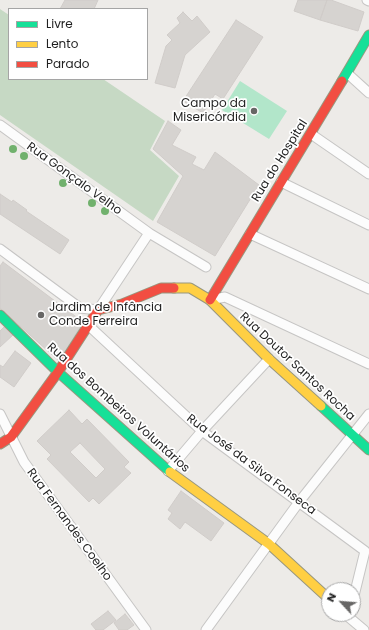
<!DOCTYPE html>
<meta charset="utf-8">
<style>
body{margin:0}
#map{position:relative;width:369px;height:630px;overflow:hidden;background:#edebe8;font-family:Poppins,sans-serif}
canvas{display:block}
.legend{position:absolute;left:8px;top:8px;width:140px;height:72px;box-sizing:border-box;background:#fff;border:1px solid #a5a5a5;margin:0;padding:5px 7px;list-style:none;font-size:12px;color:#1f1f1f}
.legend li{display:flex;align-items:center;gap:8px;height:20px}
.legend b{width:20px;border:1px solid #a5a5a5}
.north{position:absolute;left:321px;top:582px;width:40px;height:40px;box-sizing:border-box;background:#fff;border:1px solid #a5a5a5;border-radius:50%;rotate:296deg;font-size:11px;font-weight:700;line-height:16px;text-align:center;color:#1f1f1f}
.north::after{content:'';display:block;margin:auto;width:14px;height:18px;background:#676665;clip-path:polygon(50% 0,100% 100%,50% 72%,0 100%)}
</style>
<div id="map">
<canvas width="369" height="630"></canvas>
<ul class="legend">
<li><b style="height:5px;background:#16e098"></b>Livre</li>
<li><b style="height:5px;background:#ffcf43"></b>Lento</li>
<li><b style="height:5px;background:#f24e42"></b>Parado</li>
</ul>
<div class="north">N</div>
</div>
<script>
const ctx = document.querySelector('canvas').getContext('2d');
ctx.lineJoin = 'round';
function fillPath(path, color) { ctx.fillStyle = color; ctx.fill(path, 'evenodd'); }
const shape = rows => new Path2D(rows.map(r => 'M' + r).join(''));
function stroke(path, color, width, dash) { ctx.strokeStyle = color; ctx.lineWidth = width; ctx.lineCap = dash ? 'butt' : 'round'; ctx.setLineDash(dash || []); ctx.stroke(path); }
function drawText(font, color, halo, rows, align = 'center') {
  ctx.font = font + ' Poppins,sans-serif'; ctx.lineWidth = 3.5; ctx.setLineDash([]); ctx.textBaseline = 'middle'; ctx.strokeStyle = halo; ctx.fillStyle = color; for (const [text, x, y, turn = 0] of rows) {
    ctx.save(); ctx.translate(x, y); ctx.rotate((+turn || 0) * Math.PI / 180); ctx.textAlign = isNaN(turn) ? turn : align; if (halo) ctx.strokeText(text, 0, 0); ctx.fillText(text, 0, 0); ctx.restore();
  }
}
fillPath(shape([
 [0,9,9,15,9,79,103,79,165,121,150,150,179,176,153,221,0,115]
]), '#c6d9c4');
fillPath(shape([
 [240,81,287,111,269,139,222,110]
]), '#b2e6ca');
const building = shape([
 [65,0,98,0,94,9,60,9,65,0],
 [298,0,327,0,320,20,294,11,298,0],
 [327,0,331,0,364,12,358,31,320,20,327,0],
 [183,12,192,21,197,16,210,32,185,55,175,88,155,83,166,46,172,40,167,35,180,23,177,18,183,12],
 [236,20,263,37,223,99,215,94,203,113,183,101,236,20],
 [168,121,181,130,172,145,196,157,192,164,204,170,215,152,259,185,215,256,157,222,183,176,153,149,168,121],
 [0,194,12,202,13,200,27,210,26,211,69,240,60,254,0,214,0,194],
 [3,262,83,322,59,361,0,308,0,266,3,262],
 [5,326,14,334,0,347,0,331,5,326],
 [15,351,31,363,14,387,0,377,0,365,3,367,15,351],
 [69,410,82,424,87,419,129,462,124,467,131,473,99,504,93,498,89,502,47,459,51,455,37,441,69,410],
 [80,443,105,469,96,478,70,452,80,443],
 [181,491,224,523,211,541,185,522,180,529,168,519,172,513,168,510,181,491],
 [108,611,116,620,103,630,96,630,91,624,108,611],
 [125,614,134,625,127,630,119,630,114,623,125,614]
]);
fillPath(building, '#d6d3d0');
stroke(building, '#d0ccc9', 1);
const street = shape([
 [367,0,369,1],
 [347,73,369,93],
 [0,125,149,233],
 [311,134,369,174],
 [281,182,369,225],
 [250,234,369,289],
 [0,249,80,308,98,310,149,233,206,267],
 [210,300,225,297,369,364],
 [88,325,202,431,365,551],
 [0,414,24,462,146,630],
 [168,471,202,431,269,359],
 [353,600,365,551],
 [345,614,364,630],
 [206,630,299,502,369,414]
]);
const fast = shape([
 [342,81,369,35],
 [0,315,58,372,170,472],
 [321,406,369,450]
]);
const slow = shape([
 [174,288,190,288,210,300,269,359,321,406],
 [170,472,269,544,329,599]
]);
const jam = shape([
 [210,300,342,81],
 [0,444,11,437,58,372,98,310,122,304,161,288,174,288]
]);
stroke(street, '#c6c5c4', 11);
stroke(fast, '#98977f', 11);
stroke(slow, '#98977f', 11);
stroke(jam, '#98977f', 11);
stroke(street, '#fcfcfc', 9);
stroke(fast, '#16e098', 9);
stroke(slow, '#ffcf43', 9);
stroke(jam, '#f24e42', 9);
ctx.fillStyle = '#71b16d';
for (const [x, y] of [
 [13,149],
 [24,156],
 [63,183],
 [92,203],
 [105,211]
]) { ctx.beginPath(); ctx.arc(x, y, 4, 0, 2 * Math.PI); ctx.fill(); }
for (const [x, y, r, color] of [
 [254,111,4,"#676665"],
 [41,315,4,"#676665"]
]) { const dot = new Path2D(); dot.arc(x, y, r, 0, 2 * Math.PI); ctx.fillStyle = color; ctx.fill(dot); stroke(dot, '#fff', 1.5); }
drawText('12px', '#1f1f1f', '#fff', [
 ["Campo da",246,104],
 ["Misericórdia",246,118],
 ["Jardim de Infância",49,308,"left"],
 ["Conde Ferreira",49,322,"left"]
], 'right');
drawText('12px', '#1f1f1f', '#fff', [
 ["Rua do Hospital",280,161,-58],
 ["Rua Gonçalo Velho",74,179,36],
 ["Rua Doutor Santos Rocha",297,367,43],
 ["Rua dos Bombeiros Voluntários",118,408,42],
 ["Rua José da Silva Fonseca",251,465,37],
 ["Rua Fernandes Coelho",69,525,54]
]);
</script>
